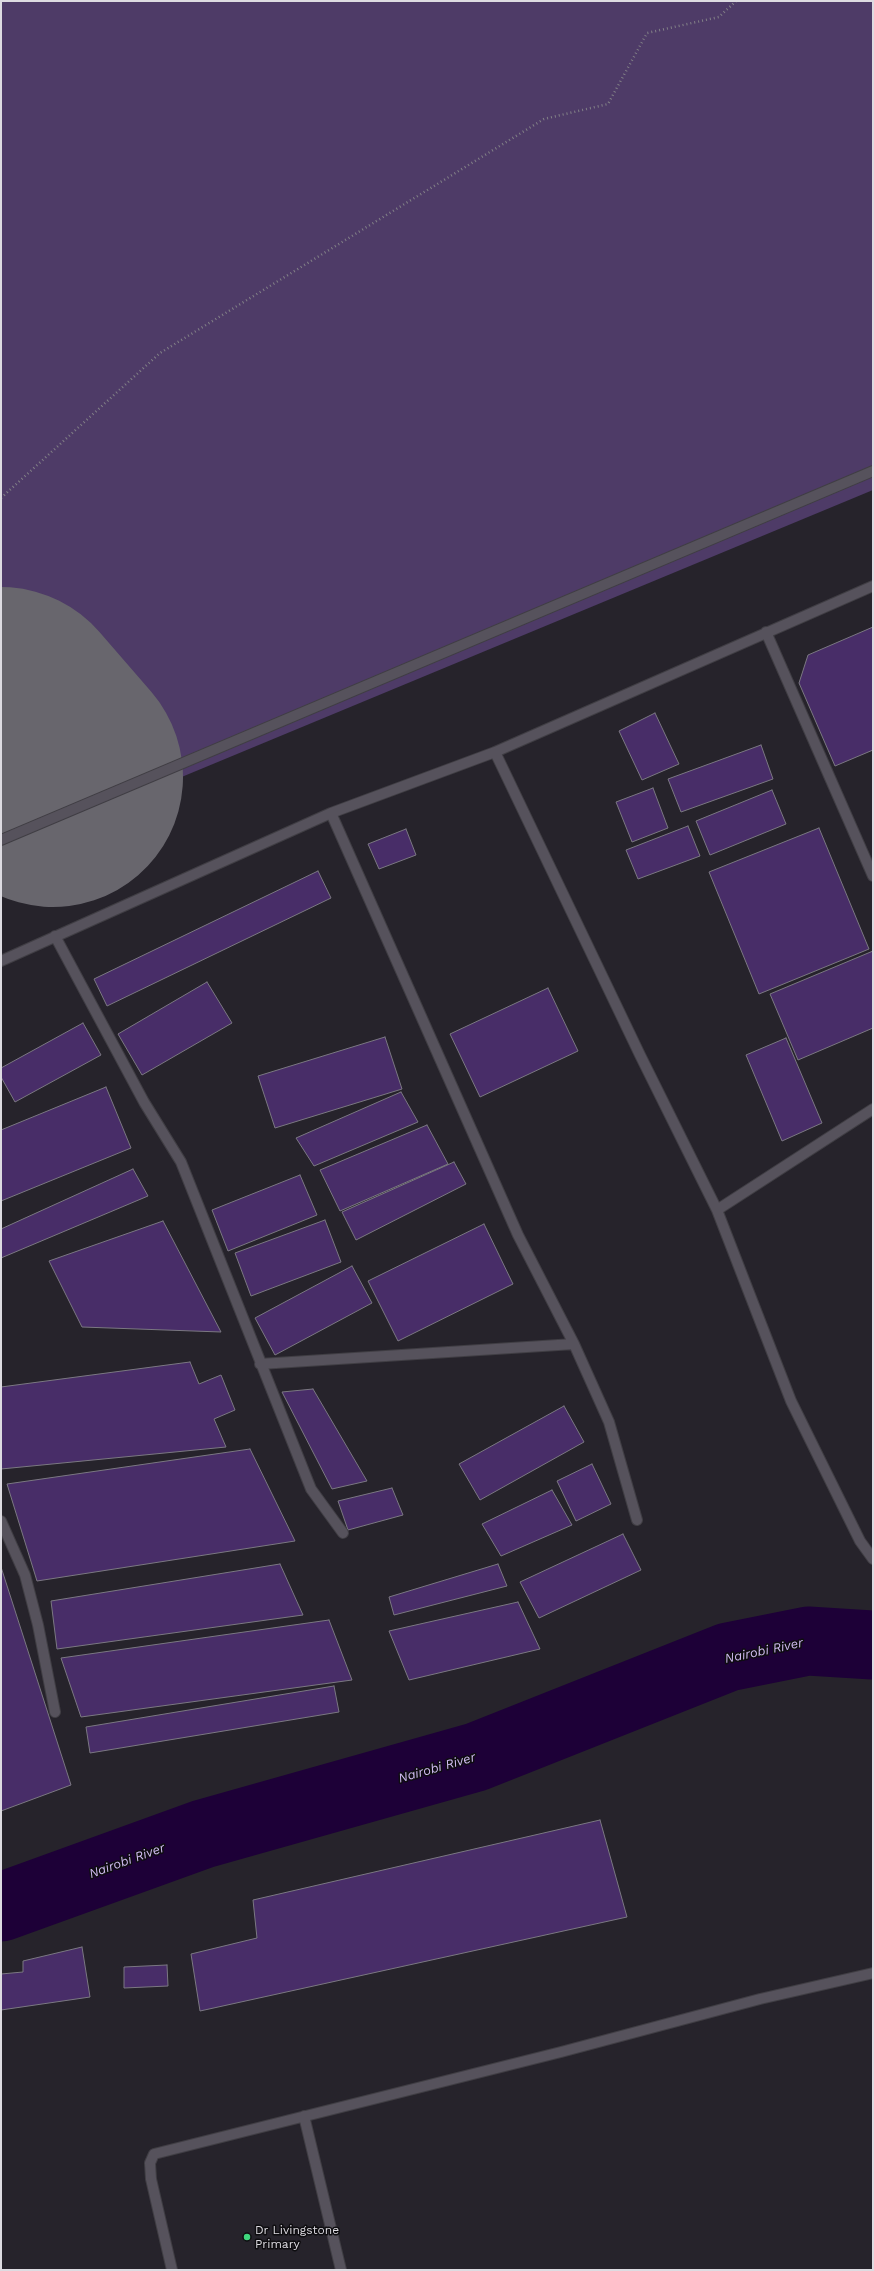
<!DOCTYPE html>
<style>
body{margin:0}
#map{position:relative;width:874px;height:2271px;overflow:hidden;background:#26232b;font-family:"Work Sans",sans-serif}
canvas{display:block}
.frame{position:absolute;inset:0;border:2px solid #dddbe1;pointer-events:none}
</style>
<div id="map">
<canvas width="874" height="2271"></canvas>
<div class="frame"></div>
</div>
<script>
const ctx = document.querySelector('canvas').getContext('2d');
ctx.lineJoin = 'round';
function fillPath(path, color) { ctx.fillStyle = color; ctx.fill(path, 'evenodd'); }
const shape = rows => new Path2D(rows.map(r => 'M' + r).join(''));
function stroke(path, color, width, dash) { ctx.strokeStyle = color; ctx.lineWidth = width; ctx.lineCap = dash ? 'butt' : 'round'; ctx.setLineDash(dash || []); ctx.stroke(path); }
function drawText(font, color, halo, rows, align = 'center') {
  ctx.font = font + ' "Work Sans",sans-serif'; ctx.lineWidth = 3; ctx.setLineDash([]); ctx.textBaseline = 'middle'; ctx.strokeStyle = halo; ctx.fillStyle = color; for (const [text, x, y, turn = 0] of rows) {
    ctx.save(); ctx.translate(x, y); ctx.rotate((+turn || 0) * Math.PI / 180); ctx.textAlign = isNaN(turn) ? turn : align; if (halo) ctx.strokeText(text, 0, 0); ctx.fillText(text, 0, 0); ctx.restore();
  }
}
fillPath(shape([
 [1,1,873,1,873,490,1,852]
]), '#4e3b67');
stroke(shape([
 [1,1907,203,1834,476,1757,728,1657,808,1641,873,1645]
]), '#1d0037', 69);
stroke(shape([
 [1,717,53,777]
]), '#68666d', 260);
const building = shape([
 [873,627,873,750,835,766,799,683,808,655,873,627],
 [655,713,679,764,642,780,619,731,655,713],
 [761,745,773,779,681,812,668,779,761,745],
 [653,788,668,828,632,842,616,802,653,788],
 [772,790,786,824,710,855,696,821,772,790],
 [688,826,700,856,638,879,626,850,688,826],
 [819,828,869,949,759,994,709,872,819,828],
 [406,829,416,855,379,869,368,844,406,829],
 [318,871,331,898,107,1006,94,979,318,871],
 [873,951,873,1028,798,1060,770,994,873,951],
 [207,982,232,1023,142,1075,118,1034,207,982],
 [548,988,578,1051,480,1097,450,1034,548,988],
 [83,1023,101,1055,15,1102,1,1077,1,1068,83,1023],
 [385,1037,402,1089,275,1128,258,1076,385,1037],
 [786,1038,822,1123,782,1141,746,1055,786,1038],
 [106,1087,131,1148,1,1201,1,1130,106,1087],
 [401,1092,418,1122,314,1166,296,1138,401,1092],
 [427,1125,448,1164,340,1211,320,1170,427,1125],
 [454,1162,466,1184,356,1240,342,1212,454,1162],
 [133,1169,148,1196,1,1258,1,1229,133,1169],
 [300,1175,317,1215,228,1251,212,1210,300,1175],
 [325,1220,341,1262,251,1296,235,1253,325,1220],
 [163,1221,221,1332,82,1327,49,1261,163,1221],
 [484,1224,513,1284,398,1341,368,1281,484,1224],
 [352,1266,372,1303,275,1355,255,1318,352,1266],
 [190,1362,199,1384,221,1375,235,1410,214,1419,226,1447,1,1469,1,1387,190,1362],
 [313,1389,367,1481,332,1489,282,1392,313,1389],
 [564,1406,584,1442,480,1500,459,1464,564,1406],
 [250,1449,295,1541,37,1581,7,1484,250,1449],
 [592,1464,611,1504,576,1521,557,1481,592,1464],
 [392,1488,403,1515,348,1530,338,1501,392,1488],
 [552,1490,572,1525,501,1556,482,1524,552,1490],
 [623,1534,641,1570,539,1618,520,1582,623,1534],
 [280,1564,303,1615,57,1649,51,1601,280,1564],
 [498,1564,507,1586,394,1615,389,1597,498,1564],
 [1,1567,71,1785,1,1811,1,1567],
 [518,1602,540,1649,409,1680,389,1631,518,1602],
 [329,1620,352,1680,81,1717,61,1658,329,1620],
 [334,1686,339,1712,90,1753,86,1727,334,1686],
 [600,1820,627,1917,200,2011,191,1954,257,1938,253,1900,600,1820],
 [82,1947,90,1997,1,2010,1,1974,23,1972,23,1961,82,1947],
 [167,1965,168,1986,124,1988,124,1967,167,1965]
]);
fillPath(building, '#482d68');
stroke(building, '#7b7882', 1);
const lane = shape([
 [1,840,873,471]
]);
const street = shape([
 [766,632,873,876],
 [495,752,640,1055,717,1210,791,1401,860,1541,873,1559],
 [331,813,518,1235,574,1344,609,1422,637,1520],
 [55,936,144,1102,181,1162,311,1489,343,1533],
 [1,961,331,813,495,752,873,586],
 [717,1210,873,1109],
 [260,1364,574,1344],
 [1,1521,25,1575,38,1625,55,1712],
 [304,2116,341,2270],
 [172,2270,151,2179,150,2163,154,2154,561,2052,760,1999,873,1973]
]);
stroke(lane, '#403e44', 12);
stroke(street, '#403e44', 12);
stroke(shape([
 [1,498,160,353,544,119,608,104,647,33,719,17,736,1]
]), '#828087', 2.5, [1, 3]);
stroke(lane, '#56525c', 10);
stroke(street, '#56525c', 10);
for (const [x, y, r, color] of [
 [247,2237,4,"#3fd77d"]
]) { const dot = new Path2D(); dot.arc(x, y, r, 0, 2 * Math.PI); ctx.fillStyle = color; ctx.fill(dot); stroke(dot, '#0e0d10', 1.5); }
drawText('12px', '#dddbe1', '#0e0d10', [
 ["Dr Livingstone",255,2230],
 ["Primary",255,2244]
], 'left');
drawText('italic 13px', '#d1bcf2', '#0e0d10', [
 ["Nairobi River",764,1651,-12],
 ["Nairobi River",437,1768,-16],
 ["Nairobi River",127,1861,-20]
]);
</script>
